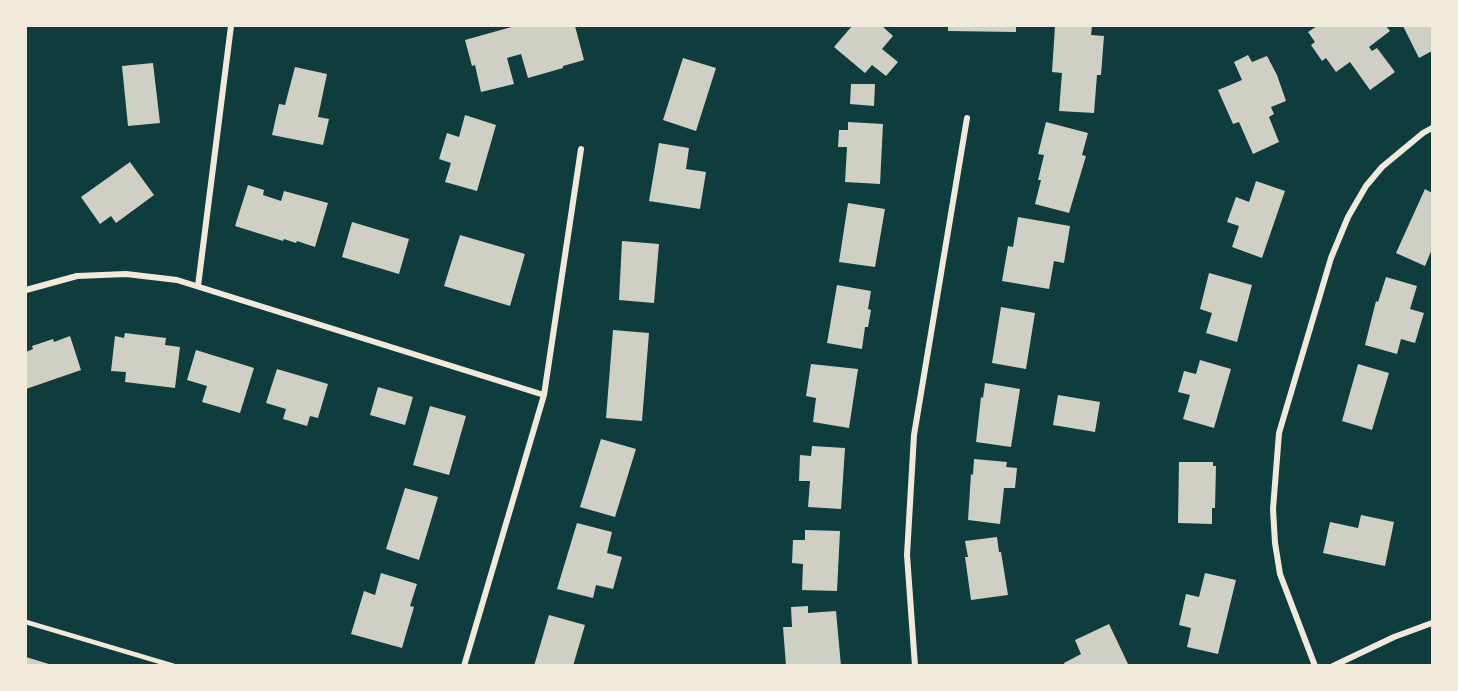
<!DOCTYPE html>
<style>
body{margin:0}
#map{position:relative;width:1458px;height:691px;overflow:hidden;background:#0f3d3e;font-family:"DM Sans",sans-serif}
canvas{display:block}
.frame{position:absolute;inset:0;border:27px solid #f1e9da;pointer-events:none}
</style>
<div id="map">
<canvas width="1458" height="691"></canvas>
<div class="frame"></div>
</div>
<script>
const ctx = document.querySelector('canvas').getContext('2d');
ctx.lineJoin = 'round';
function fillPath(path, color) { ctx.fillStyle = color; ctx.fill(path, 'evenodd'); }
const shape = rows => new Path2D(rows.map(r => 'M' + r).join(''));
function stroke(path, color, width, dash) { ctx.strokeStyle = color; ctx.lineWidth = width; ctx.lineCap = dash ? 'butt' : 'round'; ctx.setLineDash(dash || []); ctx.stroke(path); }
fillPath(shape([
 [515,26,575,26,584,60,563,66,563,68,528,78,521,54,507,58,514,84,481,92,475,65,472,66,465,40],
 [852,26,882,26,893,36,882,49,898,62,886,76,872,65,865,73,834,47],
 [948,26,1016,26,1016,32,948,31],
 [1055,26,1092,26,1091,35,1104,36,1101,75,1097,75,1094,113,1059,111,1062,73,1052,72],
 [1317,26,1386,26,1390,31,1369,47,1372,51,1377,48,1395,72,1370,90,1350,62,1336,72,1326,58,1322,61,1311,45,1315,42,1308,32],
 [1403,26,1432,26,1432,51,1419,58],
 [1248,55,1252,62,1267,56,1277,75,1286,101,1271,107,1274,114,1269,117,1279,142,1253,154,1239,122,1233,124,1218,90,1242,80,1234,62],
 [683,58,716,68,696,131,663,120],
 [153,63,160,123,128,126,122,66],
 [295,67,327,74,318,117,329,119,323,145,272,135,279,104,285,105],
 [851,84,875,84,874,106,850,104],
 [465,115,496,125,477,191,445,182,451,163,439,159,447,133,459,137],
 [848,122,883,124,880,184,845,182,847,147,838,147,839,130,848,130],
 [1046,122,1088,133,1082,155,1086,156,1069,213,1035,204,1041,180,1038,180,1044,155,1038,154],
 [659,143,689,148,686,169,706,172,700,209,649,201],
 [130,162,154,195,116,223,111,216,100,224,81,197],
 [1256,181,1285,191,1262,258,1232,247,1239,226,1227,222,1236,197,1249,202],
 [248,185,264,190,263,195,281,201,284,191,328,203,315,247,297,241,296,243,284,239,283,241,235,226],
 [1425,189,1432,193,1432,249,1425,266,1396,253],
 [848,203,885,209,875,267,839,262],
 [1018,217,1070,226,1064,263,1054,261,1049,289,1002,281,1008,246,1013,247],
 [352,222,409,239,399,274,342,257],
 [460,235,525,254,510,306,444,286],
 [622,241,659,244,654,303,619,300],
 [1209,273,1252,285,1237,342,1206,333,1212,313,1200,309],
 [1386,277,1417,286,1410,309,1424,313,1415,343,1401,339,1397,354,1365,345,1376,301,1378,302],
 [837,285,871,291,868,309,871,310,868,327,865,327,862,349,827,343],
 [1001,307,1035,313,1026,369,992,363],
 [613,330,649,333,642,421,606,418],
 [125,333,166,338,165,345,180,347,175,388,125,382,126,372,111,371,115,336,124,338],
 [70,336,81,370,26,389,26,352,33,349,32,346,53,339,54,342],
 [196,350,254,368,240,413,202,402,207,386,187,380],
 [1200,360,1231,369,1214,428,1183,419,1190,395,1178,392,1184,371,1196,374],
 [811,364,858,369,849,428,813,422,816,398,806,396],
 [1358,364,1389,373,1372,430,1342,421],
 [277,369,328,384,318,418,310,416,307,426,283,419,286,409,266,403],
 [985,383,1020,389,1011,447,976,442,981,397,983,398],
 [378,387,413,397,405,425,370,415],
 [1058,395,1100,402,1095,432,1053,425],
 [430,406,466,416,449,475,413,465],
 [601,439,636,449,615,517,580,507],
 [812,446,845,448,841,509,808,507,810,481,799,481,800,455,811,456],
 [974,459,1007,462,1006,467,1017,468,1015,488,1004,488,1000,524,968,520,971,474,973,475],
 [1179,462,1213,462,1213,466,1216,466,1215,508,1212,508,1212,524,1178,523],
 [405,488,438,497,419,560,386,549],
 [1361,515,1394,522,1385,566,1323,553,1330,522,1358,528],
 [577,523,612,532,607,553,622,557,613,589,596,585,593,598,557,589],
 [805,530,840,531,837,591,802,590,803,564,792,563,793,540,805,540],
 [997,537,999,552,1001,552,1008,595,971,600,965,557,968,557,965,541],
 [381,573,417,584,410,606,414,607,402,648,351,634,364,591,375,595],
 [1205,573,1236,580,1218,654,1187,647,1191,628,1179,625,1186,594,1199,597],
 [808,606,808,613,836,611,841,666,786,666,783,627,792,627,791,607],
 [549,615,585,625,573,666,534,666],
 [1109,624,1129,666,1065,666,1064,663,1081,654,1075,640],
 [26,657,52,665,52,666,26,666]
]), '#cfcfc3');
stroke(shape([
 [26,622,174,666]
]), '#f1e9da', 4.5);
stroke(shape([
 [198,286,231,26],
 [26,290,77,276,126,274,177,280,544,395],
 [464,666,544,395,581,149],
 [915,666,907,555,914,435,967,118],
 [1315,666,1280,574,1275,543,1273,509,1279,433,1331,258,1348,217,1366,186,1382,167,1423,133,1432,128],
 [1333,666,1394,637,1432,623]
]), '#f1e9da', 6);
</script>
